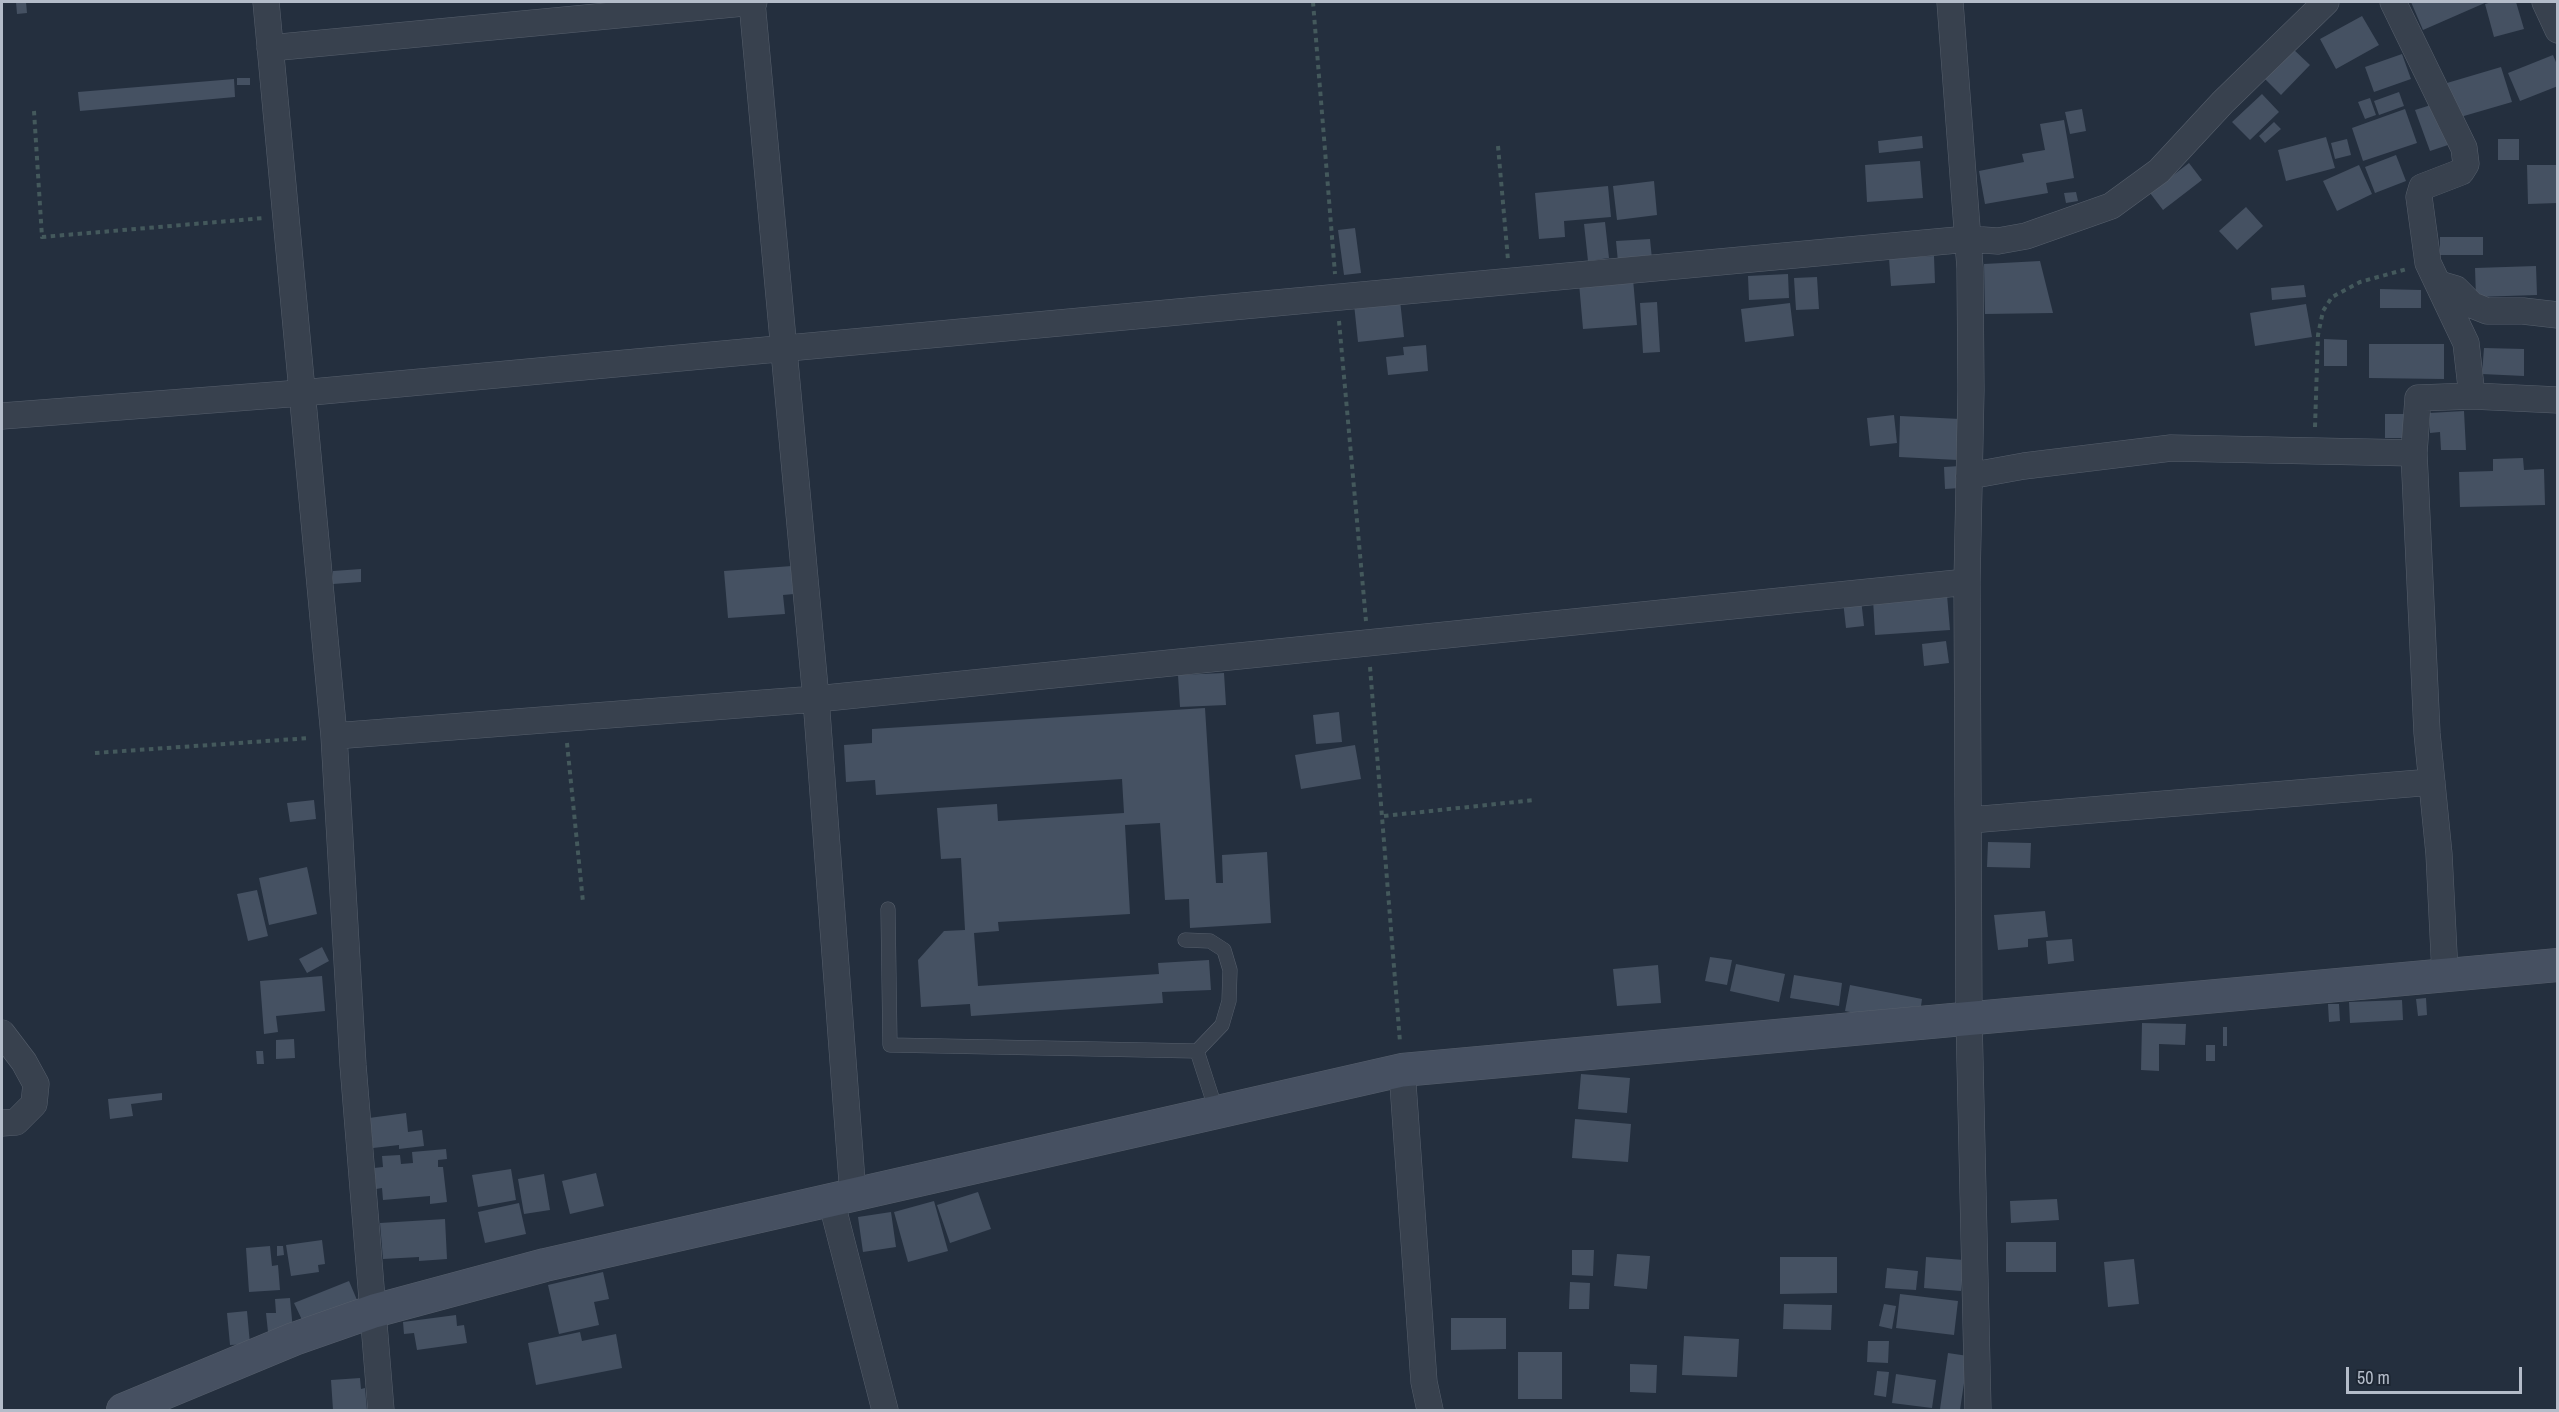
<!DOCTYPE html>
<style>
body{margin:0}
#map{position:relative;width:2559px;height:1412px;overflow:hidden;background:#242f3e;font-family:"Archivo Narrow",sans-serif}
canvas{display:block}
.frame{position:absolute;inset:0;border:3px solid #b4bcc9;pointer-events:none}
.scale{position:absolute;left:2346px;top:1367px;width:176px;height:27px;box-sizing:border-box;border:3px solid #b4bcc9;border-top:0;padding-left:8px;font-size:18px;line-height:21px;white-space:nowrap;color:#b4bcc9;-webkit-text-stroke:4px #1d2633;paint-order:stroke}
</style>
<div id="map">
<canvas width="2559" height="1412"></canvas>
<div class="frame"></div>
<div class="scale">50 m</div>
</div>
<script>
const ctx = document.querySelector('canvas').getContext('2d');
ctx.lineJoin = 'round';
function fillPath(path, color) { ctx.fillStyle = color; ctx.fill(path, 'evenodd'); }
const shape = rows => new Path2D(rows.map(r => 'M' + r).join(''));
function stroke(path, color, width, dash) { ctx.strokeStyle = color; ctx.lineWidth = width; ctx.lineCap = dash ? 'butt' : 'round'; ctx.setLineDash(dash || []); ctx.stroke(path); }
fillPath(shape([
 [16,2,26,2,27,13,17,14],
 [2411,2,2487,2,2423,30],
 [2492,2,2516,2,2524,29,2494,37,2485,4],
 [2362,16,2379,45,2336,69,2320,39],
 [2292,48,2310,65,2281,95,2264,78],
 [2402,54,2411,79,2374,92,2365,67],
 [2553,55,2558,67,2558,86,2520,101,2508,73],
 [2501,67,2512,102,2457,118,2447,83],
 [237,78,250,78,250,85,237,85],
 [234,79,235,97,80,111,78,92],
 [2399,92,2404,106,2379,115,2374,101],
 [2262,94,2279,112,2250,140,2232,122],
 [2370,98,2376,115,2365,119,2358,102],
 [2434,104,2448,145,2430,151,2415,110],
 [2082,109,2086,131,2070,134,2065,112],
 [2405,109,2417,143,2363,161,2352,128],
 [2064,120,2074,178,2046,183,2048,193,1985,204,1979,171,2024,162,2022,154,2045,150,2040,124],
 [2274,122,2281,129,2265,143,2259,136],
 [1922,136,1923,148,1879,153,1878,141],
 [2326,137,2335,168,2286,181,2278,150],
 [2347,139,2351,155,2335,159,2331,143],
 [2498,139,2519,139,2519,160,2498,160],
 [2396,155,2406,181,2375,193,2365,167],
 [1920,161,1923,198,1867,202,1865,165],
 [2189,163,2202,180,2163,210,2150,193],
 [2359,165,2372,194,2337,211,2323,181],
 [2527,165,2558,165,2558,203,2528,204],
 [1654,181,1657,215,1617,220,1613,186],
 [1608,186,1611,217,1564,221,1565,237,1539,239,1535,193],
 [2076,192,2078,201,2066,203,2064,193],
 [2246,207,2263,226,2237,250,2219,231],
 [1605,222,1609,258,1588,261,1584,224],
 [1355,228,1361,273,1344,275,1338,230],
 [2440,237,2483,237,2483,255,2440,255],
 [1650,239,1652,259,1618,262,1616,241],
 [1934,256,1935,283,1891,286,1889,258],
 [2040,261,2053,313,1985,314,1984,264],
 [2536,266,2537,295,2476,297,2475,268],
 [1788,274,1789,298,1749,300,1748,276],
 [1817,277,1819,309,1796,310,1794,278],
 [1633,279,1637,325,1583,329,1579,283],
 [2304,285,2306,297,2272,300,2271,288],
 [2380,289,2421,290,2421,308,2380,308],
 [1400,300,1404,337,1358,342,1354,304],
 [1657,302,1660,352,1643,353,1640,303],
 [1790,303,1794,336,1745,342,1741,309],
 [2306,304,2312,337,2255,346,2250,313],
 [2324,339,2347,340,2347,366,2324,366],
 [2369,344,2444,344,2444,379,2369,378],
 [1426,345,1428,371,1388,375,1386,357,1404,355,1403,347],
 [2484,348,2524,349,2524,376,2482,374],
 [2464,411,2466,450,2441,450,2440,432,2430,433,2429,413],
 [2385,414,2405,414,2406,438,2385,438],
 [1894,415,1897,443,1870,446,1867,418],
 [1900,416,1960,419,1958,460,1899,457],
 [2523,458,2524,470,2544,469,2545,505,2460,507,2459,472,2493,471,2493,459],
 [1960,466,1960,488,1945,489,1944,467],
 [792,566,794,594,783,595,785,614,728,618,724,571],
 [361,569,361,582,333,584,333,571],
 [1947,595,1950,630,1875,635,1873,599],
 [1861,599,1864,626,1846,628,1843,601],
 [1946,641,1949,663,1924,666,1922,644],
 [1224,673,1226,705,1180,707,1178,675],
 [1205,708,1216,883,1223,883,1222,855,1267,852,1271,923,1190,928,1189,899,1165,900,1160,823,1125,825,1130,914,998,922,999,931,974,933,978,986,1159,974,1158,963,1209,960,1211,990,1162,992,1163,1003,971,1016,970,1004,921,1007,918,960,944,931,965,930,961,858,941,859,937,808,997,804,998,821,1124,813,1122,779,876,795,875,780,846,782,844,745,872,743,872,729],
 [1339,712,1342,742,1316,744,1313,715],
 [1355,745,1361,779,1301,789,1295,755],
 [314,800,316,819,290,822,287,803],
 [1988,842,2031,843,2030,868,1987,867],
 [307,867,317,914,269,925,259,878],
 [257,890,268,936,248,941,237,894],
 [2045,911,2048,937,2028,939,2028,947,1998,950,1994,915],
 [2072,939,2074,961,2048,964,2046,941],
 [322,947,329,961,307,973,299,959],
 [1710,957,1732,960,1727,985,1705,981],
 [1736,964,1785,974,1779,1002,1730,991],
 [1658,965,1661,1003,1617,1006,1613,969],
 [1794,975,1842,983,1839,1006,1790,998],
 [322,976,325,1011,276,1016,278,1032,264,1034,260,981],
 [1850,985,1922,999,1921,1006,1860,1014,1845,1011],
 [2426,998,2427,1015,2418,1016,2416,999],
 [2402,1000,2403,1020,2350,1023,2349,1002],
 [2328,1004,2339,1004,2340,1021,2329,1022],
 [2142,1023,2186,1024,2185,1045,2159,1044,2159,1071,2141,1070],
 [2223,1027,2227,1027,2227,1046,2223,1046],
 [294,1039,295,1058,276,1059,276,1040],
 [2206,1045,2215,1045,2215,1061,2206,1061],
 [256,1051,263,1051,264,1064,257,1064],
 [1581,1074,1630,1078,1627,1113,1578,1109],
 [162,1093,162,1100,131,1104,133,1116,110,1119,108,1099],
 [406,1113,408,1132,422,1130,424,1146,399,1149,399,1145,373,1148,369,1118],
 [1575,1119,1631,1124,1628,1162,1572,1158],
 [446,1149,447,1159,438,1160,438,1167,443,1167,447,1202,430,1204,430,1196,383,1200,382,1188,376,1189,374,1168,383,1167,382,1156,400,1155,401,1164,413,1163,412,1152],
 [511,1169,516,1200,478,1207,472,1175],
 [596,1173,604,1206,570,1214,562,1181],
 [544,1174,550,1210,524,1214,518,1179],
 [978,1192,991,1229,950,1243,937,1205],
 [2057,1199,2059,1220,2011,1223,2010,1201],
 [934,1201,948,1251,908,1262,894,1212],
 [519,1203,526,1234,485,1243,478,1212],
 [891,1212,896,1247,863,1252,858,1217],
 [445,1219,447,1259,419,1261,419,1257,383,1259,380,1223],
 [322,1240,325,1264,318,1265,319,1272,291,1276,286,1245],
 [2006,1242,2056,1242,2056,1272,2006,1272],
 [270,1246,272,1266,278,1265,280,1290,249,1292,246,1248],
 [277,1246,283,1246,284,1255,277,1256],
 [1572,1250,1594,1250,1593,1276,1572,1275],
 [1617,1254,1650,1256,1647,1289,1614,1286],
 [1780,1257,1837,1257,1837,1293,1780,1294],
 [1926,1257,1964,1260,1961,1291,1924,1288],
 [2134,1259,2139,1304,2108,1307,2104,1262],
 [1887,1268,1918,1271,1916,1290,1885,1288],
 [603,1272,609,1299,594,1302,599,1325,559,1334,548,1285],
 [349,1281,357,1300,303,1322,294,1303],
 [1570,1282,1590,1283,1589,1309,1569,1309],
 [1900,1294,1958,1301,1954,1335,1896,1328],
 [290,1298,293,1330,268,1332,266,1313,276,1313,275,1299],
 [1784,1304,1832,1305,1831,1330,1783,1329],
 [1884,1304,1896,1306,1892,1329,1879,1326],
 [247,1311,250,1344,230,1345,227,1313],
 [456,1315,457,1326,464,1325,467,1343,417,1350,414,1333,404,1334,403,1322],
 [1451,1318,1506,1318,1506,1349,1451,1350],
 [580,1332,582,1341,616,1334,622,1368,536,1385,528,1343],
 [1684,1336,1739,1339,1737,1377,1682,1375],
 [1868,1341,1889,1341,1888,1363,1867,1362],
 [1518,1352,1562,1352,1562,1399,1518,1399],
 [1948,1353,1968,1356,1960,1410,1940,1409],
 [1630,1364,1657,1365,1656,1393,1630,1392],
 [1877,1371,1889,1372,1886,1397,1874,1395],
 [1896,1374,1936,1380,1932,1408,1892,1403],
 [360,1378,361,1389,365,1388,367,1410,333,1410,331,1380]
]), '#455162');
const lane = shape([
 [888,909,890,1045,1197,1051,1217,1113],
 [1185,940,1210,941,1224,950,1230,970,1229,1001,1222,1025,1197,1051]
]);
const street = shape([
 [266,2,334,736,353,1065,381,1410],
 [752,2,816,699,853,1195],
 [1950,2,1970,268,1971,390,1967,582,1969,1018,1978,1410],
 [2393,2,2464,148,2466,164,2461,172,2422,187,2419,197,2428,263,2466,343,2472,396,2558,400],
 [2545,2,2558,30],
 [270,48,754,2],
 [2439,284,2456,289,2472,305,2487,311,2523,311,2558,315],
 [2,416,301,393,1968,239,1998,241,2026,236,2111,206,2159,171,2223,102,2326,2],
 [1969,476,2024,466,2171,448,2414,453],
 [334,736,816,699,1967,582],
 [1970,820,2432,782],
 [2445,974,2439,854,2427,733,2414,453,2418,398,2472,396],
 [2,1033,24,1062,36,1084,34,1104,16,1122,2,1123],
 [1402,1070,1424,1382,1430,1410],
 [831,1200,885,1410]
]);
const secondary = shape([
 [123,1410,294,1339,374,1311,545,1265,1402,1070,2558,965]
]);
stroke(lane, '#565f6c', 15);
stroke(street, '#565f6c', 27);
stroke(secondary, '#565f6c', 34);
stroke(shape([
 [1313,2,1335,274],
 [34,111,42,237,264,218],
 [1498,146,1508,260],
 [1339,321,1366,621],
 [2315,427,2318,335,2323,311,2332,297,2360,282,2407,269],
 [1370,667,1400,1042],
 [567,743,583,902],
 [95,753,310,738],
 [1384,816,1534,800]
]), '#44595c', 4, [4.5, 4.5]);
stroke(lane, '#38414e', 14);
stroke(street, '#38414e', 26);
stroke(secondary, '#465061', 33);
</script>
